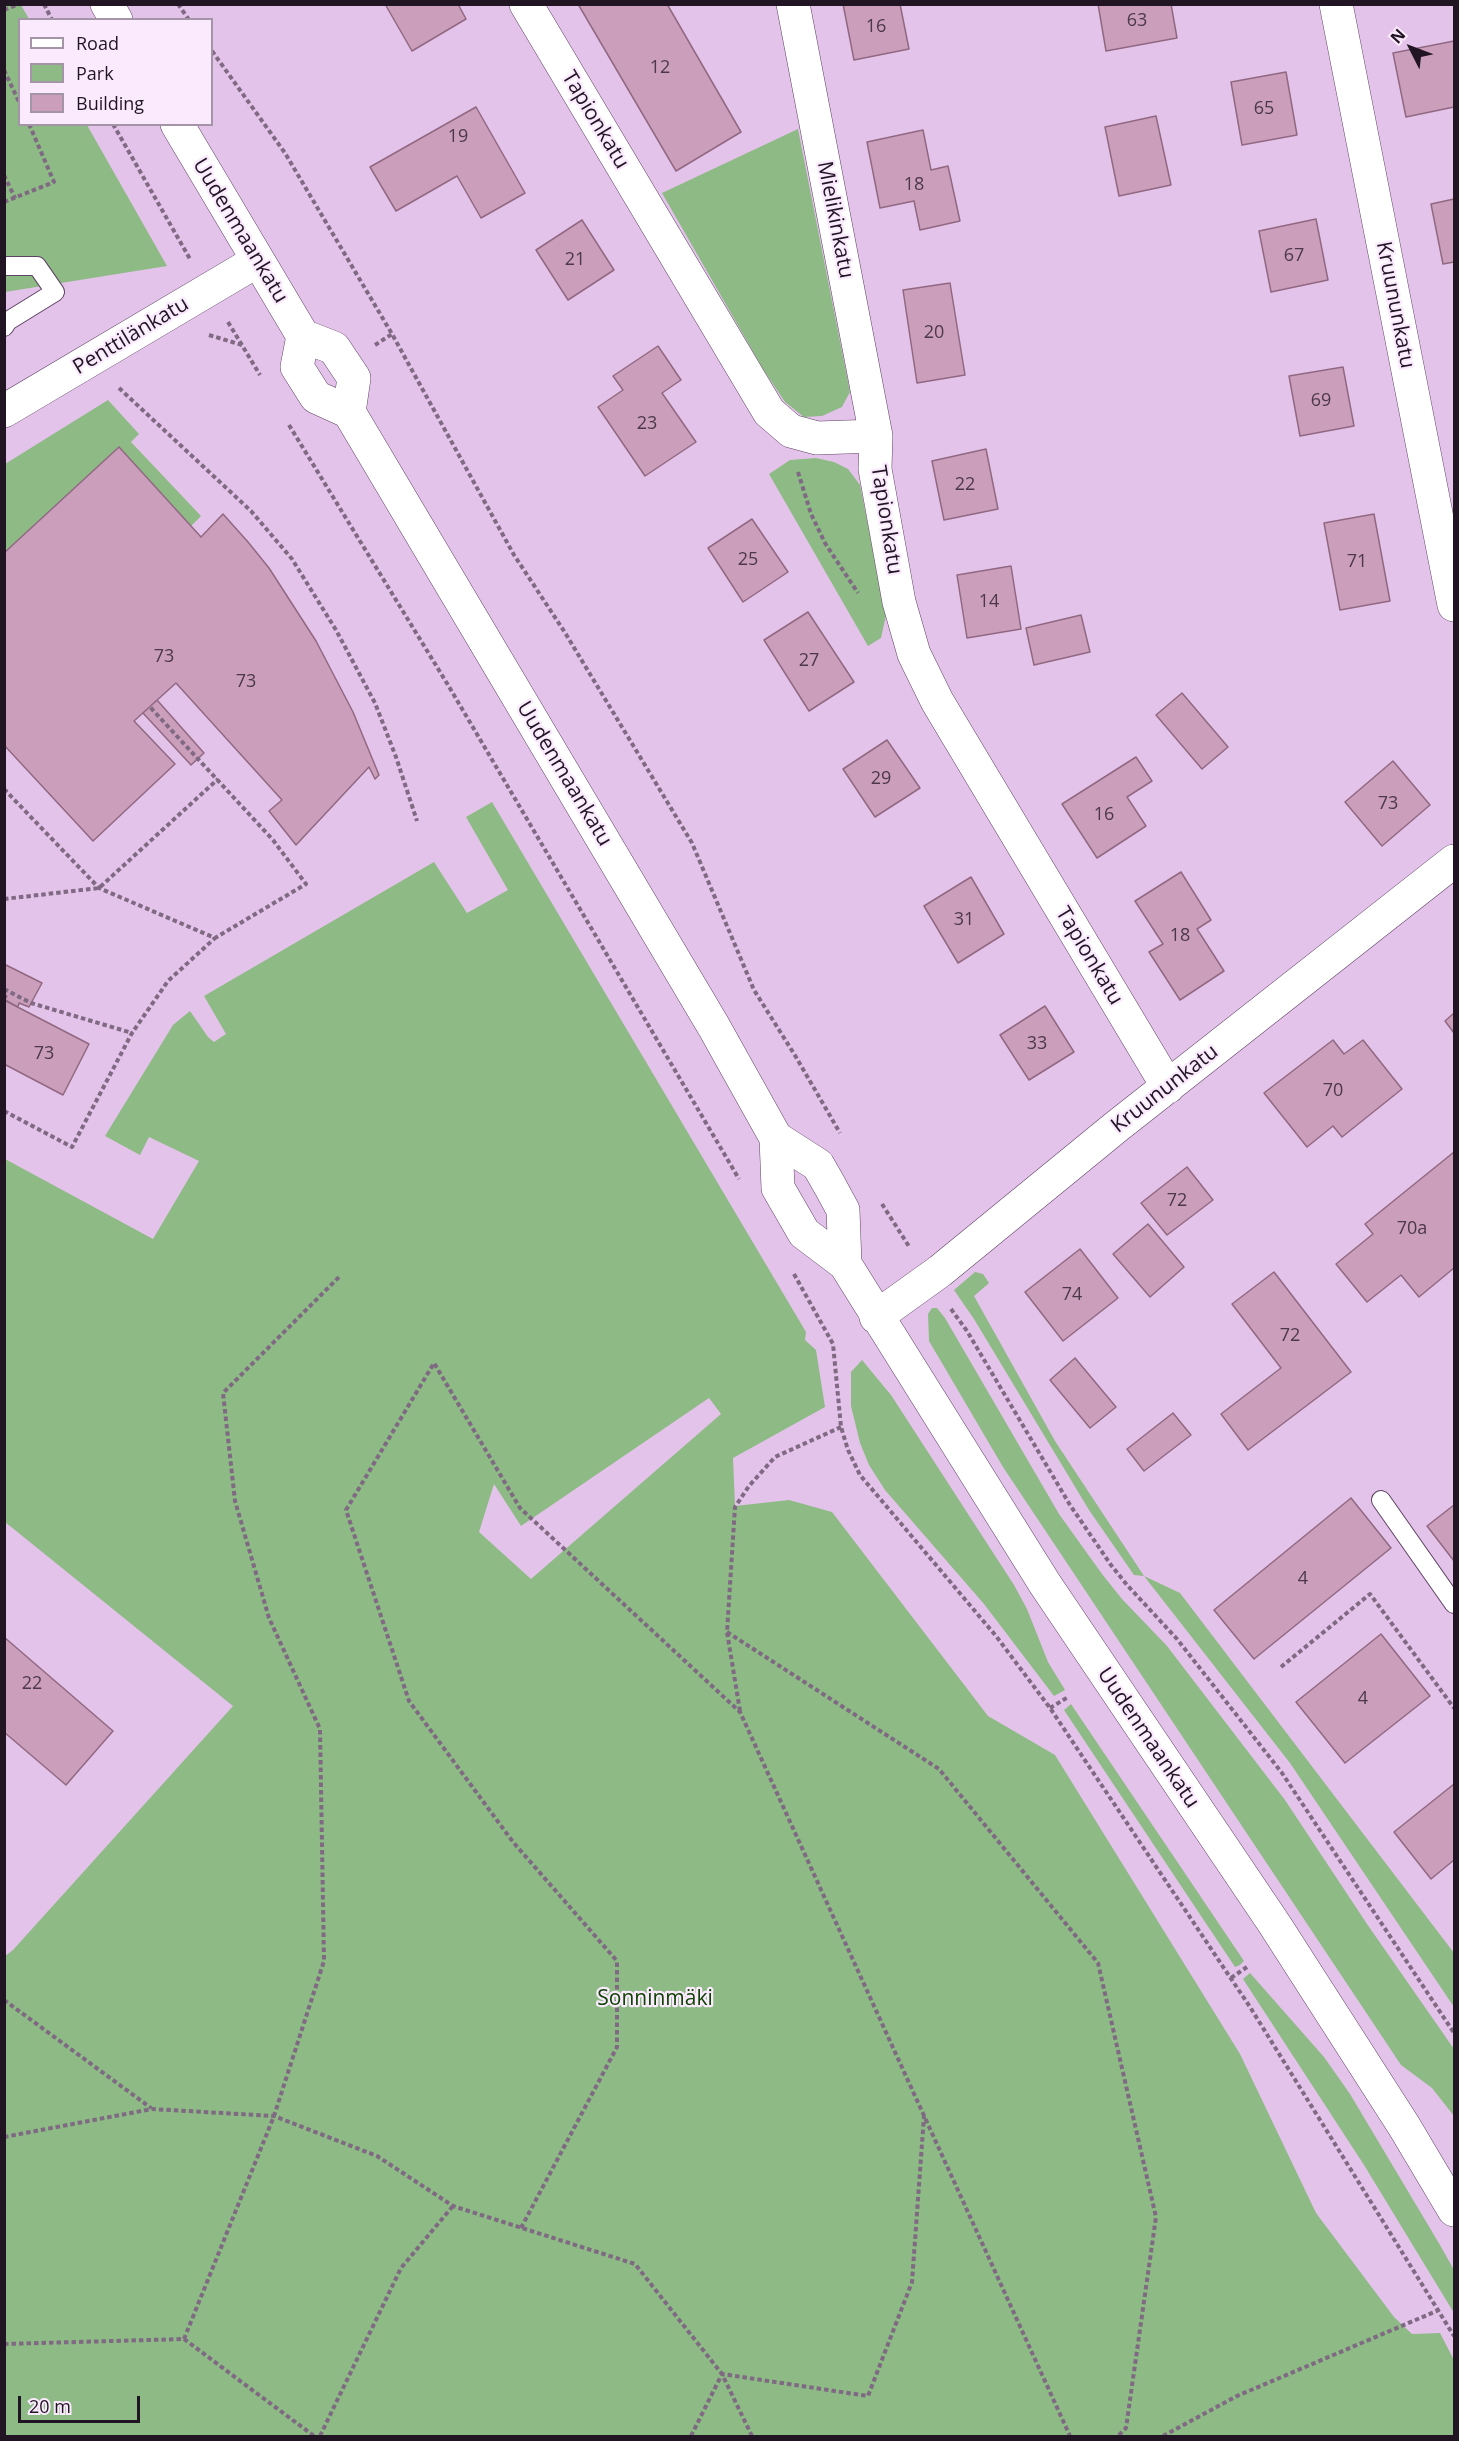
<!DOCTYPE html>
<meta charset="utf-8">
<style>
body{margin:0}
#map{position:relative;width:1459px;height:2441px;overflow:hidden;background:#e4c3ea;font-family:"Open Sans",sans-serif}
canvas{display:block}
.frame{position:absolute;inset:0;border:6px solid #211523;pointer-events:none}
.legend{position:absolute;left:18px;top:18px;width:195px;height:108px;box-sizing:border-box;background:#fbeafe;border:2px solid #a495a6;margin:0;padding:8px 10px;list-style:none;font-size:18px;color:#211523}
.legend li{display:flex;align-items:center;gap:12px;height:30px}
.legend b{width:30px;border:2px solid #a495a6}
.north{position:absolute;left:1381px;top:18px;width:60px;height:60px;-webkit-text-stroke:4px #fbeafe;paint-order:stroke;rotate:312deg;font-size:16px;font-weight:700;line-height:24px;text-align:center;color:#211523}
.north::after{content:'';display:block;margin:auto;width:21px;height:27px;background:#211523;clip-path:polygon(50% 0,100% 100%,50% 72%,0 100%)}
.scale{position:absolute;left:18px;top:2396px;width:122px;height:27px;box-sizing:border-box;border:3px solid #211523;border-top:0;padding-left:8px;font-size:18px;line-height:21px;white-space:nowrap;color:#211523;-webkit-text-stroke:4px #fbeafe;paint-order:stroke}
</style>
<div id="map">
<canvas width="1459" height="2441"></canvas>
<div class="frame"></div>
<ul class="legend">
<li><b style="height:8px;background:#fff"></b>Road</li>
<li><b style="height:16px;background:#8dba85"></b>Park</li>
<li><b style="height:16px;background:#cb9fbb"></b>Building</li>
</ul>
<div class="north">N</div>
<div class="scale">20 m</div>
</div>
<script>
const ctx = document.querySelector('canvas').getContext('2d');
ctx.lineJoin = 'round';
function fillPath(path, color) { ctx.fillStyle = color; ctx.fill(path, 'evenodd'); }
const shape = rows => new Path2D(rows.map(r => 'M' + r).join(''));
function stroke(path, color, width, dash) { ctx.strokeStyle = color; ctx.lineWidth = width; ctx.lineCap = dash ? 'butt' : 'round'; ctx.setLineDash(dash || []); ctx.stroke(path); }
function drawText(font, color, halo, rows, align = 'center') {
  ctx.font = font + ' "Open Sans",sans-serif'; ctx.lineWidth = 4.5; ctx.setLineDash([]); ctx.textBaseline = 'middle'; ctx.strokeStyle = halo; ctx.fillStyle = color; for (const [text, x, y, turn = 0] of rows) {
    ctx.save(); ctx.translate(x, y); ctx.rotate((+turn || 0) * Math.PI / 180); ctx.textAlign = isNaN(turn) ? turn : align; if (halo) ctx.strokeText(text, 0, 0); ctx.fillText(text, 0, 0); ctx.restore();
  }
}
fillPath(shape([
 [5,5,21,5,29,19,20,20,20,124,87,125,167,266,5,292],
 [798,129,850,392,842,407,822,416,804,417,785,402,763,369,662,193],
 [108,400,139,434,131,442,201,516,191,526,119,447,5,553,5,464],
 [816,458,834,462,848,469,860,485,886,615,881,638,868,646,769,474,790,460],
 [492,802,806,1332,805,1340,816,1350,825,1407,733,1458,735,1506,789,1500,832,1512,988,1716,1055,1755,1240,2054,1316,2213,1394,2317,1412,2334,1440,2333,1454,2360,1454,2436,5,2436,5,1956,13,1950,233,1706,5,1522,5,1159,153,1239,199,1161,149,1137,140,1155,105,1136,173,1025,190,1011,208,1037,214,1042,226,1034,204,996,434,862,467,913,508,890,466,817],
 [709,1398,721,1414,531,1579,479,1532,494,1484,521,1526],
 [975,1272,983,1274,989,1283,974,1296,1055,1441,1144,1576,1180,1593,1454,1953,1454,2007,1290,1763,1144,1576,1134,1575,1089,1510,974,1319,954,1290],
 [932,1308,937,1308,945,1318,1059,1514,1102,1574,1122,1599,1167,1646,1285,1800,1367,1924,1454,2049,1454,2116,1432,2088,1401,2065,1003,1467,929,1341,928,1314],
 [862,1360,891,1395,1014,1585,1027,1609,1048,1662,1065,1690,1054,1696,984,1604,885,1490,869,1465,860,1443,851,1406,851,1372],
 [1071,1704,1244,1961,1240,1965,1235,1967,1064,1710],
 [1250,1973,1324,2057,1350,2094,1440,2245,1454,2270,1454,2313,1364,2165,1243,1979]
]), '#8dba85');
const building = shape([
 [385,4,458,4,466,19,412,51,385,4],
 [578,4,667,4,741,132,676,171,578,4],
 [843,4,900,4,909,49,854,60,843,4],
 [1098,4,1171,4,1177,38,1106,51,1098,4],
 [1454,41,1454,107,1406,117,1393,53,1454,41],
 [1286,72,1297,135,1242,145,1231,82,1286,72],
 [476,107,525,193,481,218,457,176,396,211,370,167,476,107],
 [1156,116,1171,185,1119,196,1105,127,1156,116],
 [923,130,931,170,948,166,960,221,920,230,914,201,880,208,867,142,923,130],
 [1454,199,1454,262,1443,264,1431,204,1454,199],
 [1316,219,1328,280,1271,292,1259,231,1316,219],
 [582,220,614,270,568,300,536,250,582,220],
 [950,283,965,375,917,383,903,290,950,283],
 [658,346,681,380,662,393,696,442,645,476,598,407,623,390,613,376,658,346],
 [1343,367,1354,426,1300,436,1289,376,1343,367],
 [119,447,201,537,223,514,248,542,269,568,316,641,353,712,379,775,375,779,369,767,296,845,269,811,282,800,176,683,134,721,175,764,93,841,4,745,4,553,119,447],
 [986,449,998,509,944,520,932,461,986,449],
 [1374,514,1390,601,1340,610,1324,523,1374,514],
 [752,519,788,572,743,602,708,548,752,519],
 [1011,566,1021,629,967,638,957,575,1011,566],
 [808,612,854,682,809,711,764,640,808,612],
 [1081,615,1090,652,1034,665,1026,628,1081,615],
 [1182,693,1228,747,1202,769,1156,715,1182,693],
 [157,700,204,753,191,765,143,713,157,700],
 [887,740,920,788,875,817,843,769,887,740],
 [1136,757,1152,781,1127,797,1146,826,1097,858,1062,804,1136,757],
 [1393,761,1430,805,1382,846,1345,802,1393,761],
 [1181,872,1211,920,1197,929,1224,971,1180,1000,1149,952,1163,944,1135,901,1181,872],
 [971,877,1004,934,958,963,924,906,971,877],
 [4,964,42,983,29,1007,19,1003,18,1007,5,1000,7,996,4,994,4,964],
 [4,1000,89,1044,63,1095,4,1064,4,1000],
 [1045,1006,1074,1052,1029,1080,1000,1035,1045,1006],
 [1454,1013,1454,1033,1445,1021,1454,1013],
 [1333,1040,1344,1054,1363,1040,1402,1089,1342,1137,1333,1126,1307,1147,1264,1093,1333,1040],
 [1454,1152,1454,1268,1419,1297,1401,1275,1367,1302,1336,1264,1373,1234,1365,1224,1454,1152],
 [1187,1167,1213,1200,1167,1235,1141,1203,1187,1167],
 [1148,1224,1184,1267,1150,1297,1113,1254,1148,1224],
 [1080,1249,1118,1298,1063,1341,1025,1292,1080,1249],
 [1274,1272,1351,1372,1248,1450,1221,1414,1281,1368,1232,1304,1274,1272],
 [1075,1358,1116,1407,1090,1428,1050,1380,1075,1358],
 [1173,1413,1191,1435,1144,1471,1127,1449,1173,1413],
 [1351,1498,1391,1548,1254,1659,1214,1610,1351,1498],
 [1454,1505,1454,1561,1427,1526,1454,1505],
 [1381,1634,1430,1696,1345,1763,1296,1702,1381,1634],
 [4,1637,113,1731,66,1785,4,1732,4,1637],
 [1454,1784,1454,1860,1431,1879,1394,1832,1454,1784]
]);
fillPath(building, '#cb9fbb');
stroke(building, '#916882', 1.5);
const lane = shape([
 [4,266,37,266,55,292,8,321,4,327],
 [1381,1500,1454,1604]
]);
const street = shape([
 [526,4,769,412,791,431,817,438,876,436],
 [793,4,876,436,875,469,899,602,914,654,937,701,1168,1087],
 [1336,4,1454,605],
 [4,411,257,261],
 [876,1317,940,1271,1116,1127,1454,861]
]);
const secondary = shape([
 [107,4,116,20],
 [177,124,303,336,334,348,354,378,349,412],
 [303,336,297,367,316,397,349,412,714,1027,776,1138,778,1188,804,1233,845,1264,1045,1584,1275,1925,1404,2126,1454,2210],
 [776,1138,818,1165,830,1186,843,1210,845,1264]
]);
stroke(lane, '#5f4364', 20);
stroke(street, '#5f4364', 34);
stroke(secondary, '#5f4364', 34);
stroke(shape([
 [44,4,52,20],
 [178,4,189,20],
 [4,10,19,4],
 [212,51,285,153,392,334,514,555,564,631,692,843,754,990,796,1057,840,1133],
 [4,70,20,104],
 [113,124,190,259],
 [4,175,15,198],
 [4,202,54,182,29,124],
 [228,322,260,375],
 [209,335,242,345],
 [375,345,392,334],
 [119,388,251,511,292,559,336,630,375,703,396,757,417,821],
 [289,425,448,685,739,1179],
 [798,472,811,514,825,543,858,593],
 [4,789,99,888,215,938,306,884,273,840,150,707],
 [4,899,99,888,218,779],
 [4,989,31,1003,132,1033],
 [4,1111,72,1147,132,1033,168,981,215,938],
 [882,1204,910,1248],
 [794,1274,833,1344,841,1427,848,1450,860,1475,996,1636,1050,1708,1250,2007,1454,2336],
 [951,1309,967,1331,1070,1505,1111,1565,1127,1585,1177,1639,1282,1773,1454,2033],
 [727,1632,939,1769,1098,1963,1156,2217,1126,2428,1118,2436],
 [1281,1667,1370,1594,1454,1708],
 [1050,1708,1068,1697],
 [740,1711,727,1632,735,1507,749,1486,775,1457,841,1427],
 [1231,1978,1247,1967],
 [4,2000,151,2108],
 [4,2137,152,2109,274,2116,377,2156,453,2206,635,2264,722,2374,752,2436],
 [521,2228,617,2047,617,1961,513,1842,409,1701,346,1510,434,1363,520,1508,740,1712,1070,2436],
 [184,2339,314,2436],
 [4,2344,184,2339,274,2116,324,1961,320,1729,269,1618,235,1501,223,1393,340,1276],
 [320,2436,401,2268,453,2206],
 [691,2436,722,2374,868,2396,912,2282,924,2116],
 [1163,2436,1237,2396,1439,2310]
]), '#7f6983', 4, [4.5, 3]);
stroke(lane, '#fff', 18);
stroke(street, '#fff', 33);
stroke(secondary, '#fff', 33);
drawText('18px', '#4c3849', null, [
 ["63",1137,21],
 ["16",876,27],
 ["12",660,68],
 ["65",1264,109],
 ["19",458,137],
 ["18",914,185],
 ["67",1294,256],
 ["21",575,260],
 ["20",934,333],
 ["69",1321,401],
 ["23",647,424],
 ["22",965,485],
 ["25",748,560],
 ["71",1357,562],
 ["14",989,602],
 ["73",164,657],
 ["27",809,661],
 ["73",246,682],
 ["29",881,779],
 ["73",1388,804],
 ["16",1104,815],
 ["31",964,920],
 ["18",1180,936],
 ["33",1037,1044],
 ["73",44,1054],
 ["70",1333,1091],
 ["72",1177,1201],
 ["70a",1412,1229],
 ["74",1072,1295],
 ["72",1290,1336],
 ["4",1303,1579],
 ["22",32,1684],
 ["4",1363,1699]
]);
drawText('21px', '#211523', '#fbeafe', [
 ["Tapionkatu",595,120,59],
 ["Mielikinkatu",835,220,79],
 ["Uudenmaankatu",240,231,59],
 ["Kruununkatu",1395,305,79],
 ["Penttilänkatu",131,336,-31],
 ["Tapionkatu",886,520,81],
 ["Uudenmaankatu",564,774,59],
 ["Tapionkatu",1089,956,59],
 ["Kruununkatu",1165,1089,-38],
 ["Uudenmaankatu",1148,1738,56]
]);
drawText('21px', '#0e4304', '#fbeafe', [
 ["Sonninmäki",655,1999]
]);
</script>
